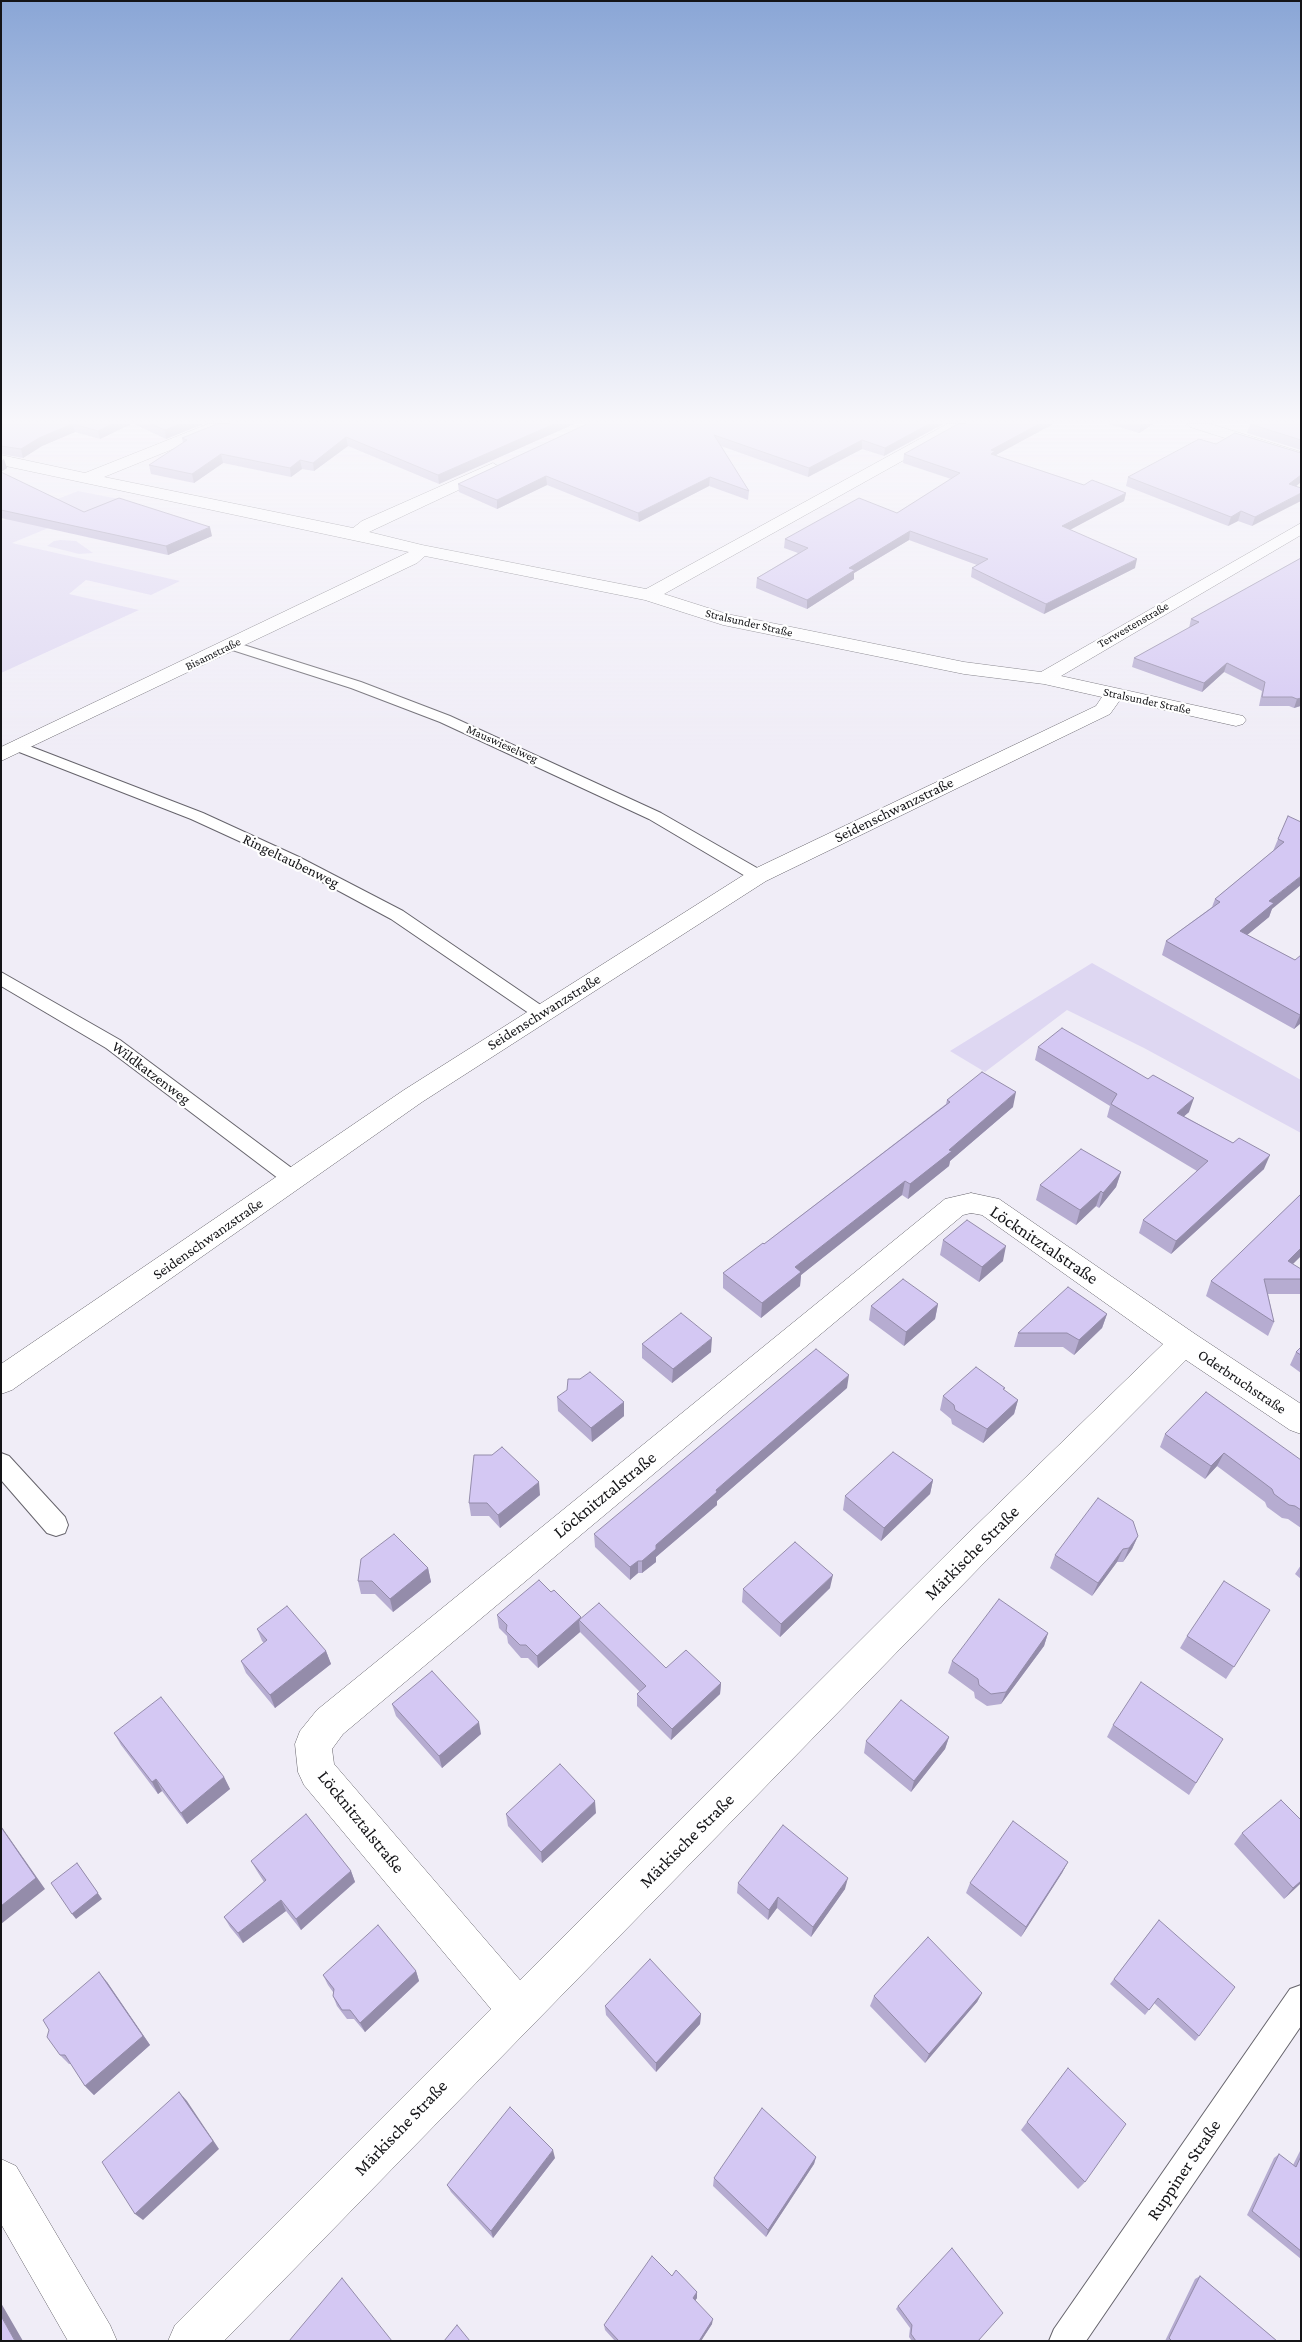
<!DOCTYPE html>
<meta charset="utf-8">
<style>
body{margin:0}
#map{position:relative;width:1302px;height:2342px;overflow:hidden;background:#f0edf7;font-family:"Crimson Pro",serif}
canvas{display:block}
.frame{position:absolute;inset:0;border:2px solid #141417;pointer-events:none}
</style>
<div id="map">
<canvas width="1302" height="2342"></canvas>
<div class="frame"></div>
</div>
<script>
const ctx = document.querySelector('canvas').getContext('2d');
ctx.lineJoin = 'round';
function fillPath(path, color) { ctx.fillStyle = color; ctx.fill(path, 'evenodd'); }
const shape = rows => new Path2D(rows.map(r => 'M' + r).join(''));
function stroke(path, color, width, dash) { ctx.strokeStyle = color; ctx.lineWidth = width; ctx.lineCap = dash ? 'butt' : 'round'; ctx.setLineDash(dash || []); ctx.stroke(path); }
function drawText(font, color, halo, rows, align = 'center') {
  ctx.font = font + ' "Crimson Pro",serif'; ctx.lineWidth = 4.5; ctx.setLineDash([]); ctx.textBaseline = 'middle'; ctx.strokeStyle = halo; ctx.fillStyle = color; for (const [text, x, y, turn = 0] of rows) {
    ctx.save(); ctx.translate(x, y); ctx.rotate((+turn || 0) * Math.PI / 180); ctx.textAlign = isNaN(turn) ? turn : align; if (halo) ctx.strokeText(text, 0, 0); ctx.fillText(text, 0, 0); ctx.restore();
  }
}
fillPath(shape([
 [78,491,119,499,12,543,180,581,151,595,86,580,69,594,139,610,1,673,1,521],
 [61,540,76,541,93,553,79,554,47,546,54,541],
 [1092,963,1301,1080,1301,1133,1144,1048,1067,1010,985,1072,950,1051]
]), '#ded7f2');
const service = shape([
 [231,641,361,682,450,716,661,813,764,872,766,876,764,880,758,881,752,880,649,819,440,722,351,688,226,648,224,645,226,642,231,641],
 [19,742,203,813,299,857,403,911,548,1010,551,1014,548,1018,542,1020,536,1018,391,919,287,863,191,819,14,750,11,747,14,744,19,742],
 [1,972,120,1040,301,1175,304,1180,301,1185,294,1187,287,1185,106,1048,1,986,1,972],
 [1,1453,9,1456,65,1517,68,1525,65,1533,56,1536,47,1533,1,1480,1,1453],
 [1301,1985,1301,2026,1086,2341,1049,2341,1054,2329,1290,1989,1301,1985]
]);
const minor = shape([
 [208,424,230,424,227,427,104,477,353,528,362,521,493,463,501,468,499,471,369,532,422,545,646,589,947,424,966,424,963,427,664,594,727,614,964,662,1041,672,1301,523,1301,535,1061,676,1243,716,1246,720,1243,724,1236,726,1120,700,1110,714,766,881,422,1102,12,1390,1,1394,1,1364,404,1090,750,871,1096,706,1102,697,1044,684,964,674,723,625,645,600,425,556,417,563,1,761,1,747,409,552,1,465,1,455,85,473,208,424],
 [1187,424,1211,424,1301,452,1301,462,1190,427,1187,424],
 [971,1193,999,1199,1195,1334,1301,1404,1301,1434,1290,1430,1186,1360,981,1566,224,2341,168,2341,175,2325,491,2009,304,1785,298,1772,295,1744,300,1731,317,1710,945,1199,971,1193],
 [971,1213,982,1215,1163,1344,957,1544,520,1980,334,1764,332,1749,343,1734,963,1215,971,1213],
 [1,2159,16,2166,110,2325,117,2341,68,2341,1,2224,1,2159]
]);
stroke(service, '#66646c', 2);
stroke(minor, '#66646c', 1);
fillPath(service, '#fff');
fillPath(minor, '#fff');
fillPath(shape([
 [1,424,131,424,100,439,75,432,42,446,23,458,1,454],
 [134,424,203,424,166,439],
 [574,424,439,484,348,446,314,471,302,469,291,477,223,463,194,483,151,474,149,465,183,443,182,438],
 [587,424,943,424,884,456,862,449,808,477,721,446,749,491,748,500,709,486,639,522,547,485,497,509,459,492,458,484],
 [1053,424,996,455,1084,485,1126,493,1124,501,1070,530,1135,568,1044,614,971,577,972,568,977,565,909,540,854,573,854,579,807,609,756,588,757,578,798,553,784,548,785,539,897,513,951,479,903,463,904,454],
 [1109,424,1153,424,1139,433],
 [1250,424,1301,424,1301,450,1247,433],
 [1216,444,1301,453,1301,482,1252,526,1238,521,1228,526,1126,486,1128,477],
 [1,459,7,468,1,472,84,512,212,536,168,555,1,518],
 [1301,558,1301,706,1294,708,1289,706,1259,706,1262,691,1224,672,1202,692,1132,667,1134,658,1189,628,1191,619],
 [1301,822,1269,917,1247,935,1295,960,1301,1023,1294,1029,1162,955,1166,941,1212,907,1215,899,1273,851,1278,839],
 [1038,1047,1189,1112,1184,1116,1233,1143,1264,1169,1171,1254,1139,1233,1143,1220,1197,1171,1107,1117,1110,1106,1035,1060],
 [947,1100,1013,1107,950,1161,949,1166,908,1199,902,1195,801,1275,800,1286,761,1318,723,1288,723,1273,764,1244,946,1104],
 [1121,1172,1116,1187,1099,1208,1096,1206,1076,1225,1036,1200,1040,1185],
 [1301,1194,1301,1256,1292,1264,1301,1269,1301,1294,1268,1294,1274,1322,1268,1336,1206,1296,1211,1281],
 [943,1240,1003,1261,979,1282,940,1255],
 [938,1304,935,1319,904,1346,869,1320,871,1306],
 [1107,1314,1102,1328,1074,1355,1063,1347,1014,1347,1018,1333],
 [642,1344,711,1352,672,1383,642,1358],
 [1301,1347,1301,1373,1290,1365,1296,1352],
 [847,1388,717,1501,717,1505,656,1557,656,1562,642,1573,638,1573,630,1580,595,1547,594,1534],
 [943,1396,1018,1400,1014,1414,983,1443,952,1424,951,1419,940,1410],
 [557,1397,624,1402,624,1416,592,1442,558,1411],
 [1165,1434,1301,1460,1301,1528,1288,1519,1282,1518,1267,1507,1265,1502,1217,1466,1205,1479,1160,1447],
 [492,1455,540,1495,500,1528,489,1516,471,1516,469,1503],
 [933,1480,930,1494,881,1541,843,1510,845,1496],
 [1138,1536,1132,1549,1123,1562,1117,1562,1092,1596,1050,1568,1055,1555],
 [1301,1565,1301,1579,1295,1574],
 [428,1568,431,1582,393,1612,375,1594,361,1594,358,1581],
 [830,1588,780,1637,742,1602,743,1589],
 [551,1592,581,1617,581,1619,666,1668,721,1683,720,1694,671,1740,637,1706,637,1694,640,1692,580,1632,538,1668,528,1658,521,1658,508,1643,507,1636,499,1628,497,1615],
 [1270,1610,1226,1679,1180,1648,1187,1636],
 [257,1629,326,1651,331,1664,275,1708,246,1673,241,1661,264,1643,262,1641],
 [1048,1633,1044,1646,1001,1704,987,1706,975,1698,974,1692,948,1673,952,1661],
 [392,1704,481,1734,442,1768,396,1716],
 [1113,1725,1223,1739,1189,1795,1107,1737],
 [114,1733,224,1777,230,1789,187,1824,162,1791,158,1794,121,1745],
 [949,1737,945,1749,911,1792,864,1753,866,1741],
 [596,1813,542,1863,508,1826,506,1814],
 [1242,1833,1301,1883,1284,1899,1234,1844],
 [251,1861,351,1871,355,1882,301,1930,286,1911,243,1943,230,1927,224,1917,264,1882,257,1871],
 [1068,1862,1062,1873,1021,1937,966,1893,970,1883],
 [738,1883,845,1889,811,1937,777,1908,768,1920,737,1893],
 [1159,1920,1199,2036,1195,2041,1154,2003,1145,2015,1110,1984],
 [416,1971,419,1981,365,2032,354,2019,347,2019,337,2006,333,1996,333,1992,328,1985,323,1975],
 [107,1982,150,2045,94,2095,85,2086,71,2064,69,2064,60,2055],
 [982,1993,977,2002,925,2063,870,2006,874,1996],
 [605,2006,701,2014,700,2024,656,2072,606,2015],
 [1027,2122,1085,2182,1078,2189,1021,2130],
 [1301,2149,1301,2259,1247,2215,1274,2158,1279,2154,1293,2165],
 [816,2157,814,2164,766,2237,713,2186,714,2178],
 [555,2158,493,2238,451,2192,447,2185],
 [672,2276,697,2292,697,2298,695,2300,712,2324,701,2341,615,2341,605,2330,604,2325],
 [1200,2276,1277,2341,1165,2341,1195,2279],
 [898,2306,978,2341,912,2341,909,2337,910,2328,896,2309]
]), '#b6acd1');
fillPath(shape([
 [72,424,75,432,42,446,23,458,21,449,39,438],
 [112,424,131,424,100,439,98,431],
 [180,424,203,424,166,439,165,430],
 [554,424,574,424,439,484,438,475],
 [929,424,943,424,884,456,885,448],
 [1039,424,1053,424,994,456,994,460,991,450],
 [1141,424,1153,424,1139,433],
 [346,437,348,446,314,471,313,463],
 [862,440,862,449,808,477,809,468],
 [221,454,223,463,194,483,192,474],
 [4,459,7,468,1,472,1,461],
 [300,460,302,469,291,477,290,468],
 [1301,475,1301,482,1287,493,1289,484],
 [546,476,547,485,497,509,497,500],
 [710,477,709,486,639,522,638,513],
 [1126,493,1124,501,1060,535,1062,526],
 [1301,493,1301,501,1252,526,1255,517],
 [1241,511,1238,521,1228,526,1231,517],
 [210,527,212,536,168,555,166,546],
 [910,531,909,540,854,573,854,579,807,609,807,600,849,568],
 [1137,559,1135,568,1044,614,1046,604],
 [1227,663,1224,672,1202,692,1204,683],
 [1301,698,1300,706,1294,708,1297,699],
 [1301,876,1301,885,1272,909,1269,917,1235,945,1240,931,1269,901],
 [1301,1014,1301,1023,1294,1029,1300,1015],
 [1016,1092,1013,1107,950,1161,949,1166,908,1199,910,1184,949,1150],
 [1194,1098,1189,1112,1173,1126,1177,1113],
 [1270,1155,1264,1169,1171,1254,1176,1241],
 [1121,1172,1116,1187,1099,1208,1103,1193],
 [905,1181,902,1195,801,1275,800,1286,761,1318,762,1303,795,1267],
 [1101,1191,1096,1206,1076,1225,1080,1210],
 [1006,1246,1003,1261,979,1282,982,1267],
 [1301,1248,1301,1256,1281,1276,1288,1261],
 [938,1304,935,1319,904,1346,906,1332],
 [1107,1314,1102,1328,1074,1355,1079,1340],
 [712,1338,711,1352,672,1383,673,1369],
 [849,1375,847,1388,717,1501,717,1505,656,1557,656,1562,642,1573,642,1561,656,1545,716,1490],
 [1018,1400,1014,1414,983,1443,987,1429],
 [624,1402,624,1416,592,1442,591,1428],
 [1224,1453,1217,1466,1205,1479,1211,1466],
 [933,1480,930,1494,881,1541,884,1528],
 [539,1482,540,1495,500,1528,498,1515],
 [1138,1536,1132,1549,1123,1562,1129,1548],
 [1123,1549,1117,1562,1092,1596,1098,1583],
 [638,1561,638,1573,630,1580,630,1567],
 [428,1568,431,1582,393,1612,390,1599],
 [833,1575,830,1588,780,1637,781,1624],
 [581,1617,581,1622,579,1620,580,1632,538,1668,537,1656],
 [1048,1633,1044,1646,1001,1704,1006,1692],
 [326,1651,331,1664,275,1708,270,1695],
 [721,1683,720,1694,671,1740,672,1729],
 [479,1722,481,1734,442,1768,439,1756],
 [949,1737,945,1749,911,1792,914,1781],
 [224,1777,230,1789,187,1824,181,1813],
 [156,1779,162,1791,158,1794,152,1782],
 [595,1801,596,1813,542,1863,541,1852],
 [1,1826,45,1889,1,1924],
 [1068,1862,1062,1873,1021,1937,1026,1927],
 [77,1863,102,1899,76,1919,72,1914],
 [351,1871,355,1882,301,1930,296,1919],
 [848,1878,845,1889,811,1937,813,1927],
 [1301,1881,1301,1883,1284,1899,1293,1888],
 [778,1897,777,1908,768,1920,769,1910],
 [281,1900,286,1911,243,1943,238,1933],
 [416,1971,419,1981,365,2032,360,2023],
 [99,1972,107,1982,150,2045,94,2095,85,2086],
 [982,1993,977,2002,925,2063,929,2054],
 [701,2014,700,2024,656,2072,656,2063],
 [179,2092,187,2101,219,2149,143,2220,135,2214],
 [553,2150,555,2158,493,2238,491,2231],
 [816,2157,814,2164,766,2237,768,2230],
 [697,2292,697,2298,693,2304,693,2298],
 [1,2303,23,2341,15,2341,1,2316],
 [713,2319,712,2324,701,2341,699,2341]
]), '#948caa');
const building = shape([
 [1,424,72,424,39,438,21,449,1,446,1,424],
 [73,424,112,424,98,431,73,424],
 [151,424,180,424,165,430,151,424],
 [217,424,554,424,438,475,346,437,313,463,300,460,290,468,221,454,192,474,149,465,187,440,182,438,217,424],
 [587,424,929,424,885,448,862,440,809,468,714,435,749,491,710,477,638,513,546,476,497,500,458,484,587,424],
 [958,424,1039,424,991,450,995,451,991,454,1084,485,1092,480,1126,493,1062,526,1137,559,1046,604,972,568,988,559,910,531,849,568,855,570,807,600,757,578,808,548,785,539,859,498,897,513,960,473,904,454,958,424],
 [1250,424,1301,424,1301,440,1250,424],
 [1235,433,1301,453,1301,475,1289,484,1301,488,1301,493,1255,517,1241,511,1231,517,1128,477,1199,439,1216,444,1235,433],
 [1,472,84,512,119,498,210,527,166,546,1,510,1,472],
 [1301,558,1301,698,1297,699,1292,697,1262,697,1265,682,1227,663,1204,683,1134,658,1199,622,1191,619,1301,558],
 [1288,816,1301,822,1301,876,1269,901,1274,903,1240,931,1295,960,1301,955,1301,1014,1300,1015,1166,941,1220,902,1215,899,1284,842,1278,839,1288,816],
 [1062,1028,1148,1079,1153,1075,1194,1098,1177,1113,1233,1143,1239,1138,1270,1155,1176,1241,1143,1220,1208,1161,1111,1104,1117,1094,1038,1047,1062,1028],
 [982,1072,1016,1092,949,1150,952,1151,910,1184,905,1181,795,1267,801,1272,762,1303,723,1273,763,1243,764,1244,950,1102,947,1100,982,1072],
 [1081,1149,1121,1172,1103,1193,1101,1191,1080,1210,1040,1185,1081,1149],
 [1301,1194,1301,1248,1288,1261,1301,1269,1301,1279,1264,1279,1274,1322,1211,1281,1301,1194],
 [967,1220,1006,1246,982,1267,943,1240,967,1220],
 [903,1279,938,1304,906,1332,871,1306,903,1279],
 [1068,1287,1107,1314,1079,1340,1067,1333,1018,1333,1068,1287],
 [681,1313,712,1338,673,1369,642,1344,681,1313],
 [1301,1347,1301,1355,1296,1352,1301,1347],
 [816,1349,849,1375,716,1490,717,1492,656,1545,656,1549,642,1561,638,1561,630,1567,594,1534,816,1349],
 [976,1367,1005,1388,1003,1389,1018,1400,987,1429,955,1410,954,1405,943,1396,976,1367],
 [590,1372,624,1402,591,1428,557,1397,567,1390,568,1379,580,1379,590,1372],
 [1206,1392,1301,1460,1301,1510,1295,1506,1289,1505,1274,1494,1272,1489,1224,1453,1211,1466,1165,1434,1206,1392],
 [502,1447,539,1482,498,1515,487,1503,469,1503,474,1455,492,1455,502,1447],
 [893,1452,933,1480,884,1528,845,1496,893,1452],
 [1098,1498,1133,1521,1138,1536,1129,1548,1123,1549,1098,1583,1055,1555,1098,1498],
 [394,1534,428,1568,390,1599,372,1581,358,1581,361,1559,394,1534],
 [795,1542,833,1575,781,1624,743,1589,795,1542],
 [539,1580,551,1592,554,1590,581,1617,537,1656,526,1645,520,1645,506,1631,507,1625,497,1615,539,1580],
 [1224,1581,1270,1610,1234,1667,1187,1636,1224,1581],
 [999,1599,1048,1633,1006,1692,991,1694,979,1685,978,1679,952,1661,999,1599],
 [599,1603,666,1668,686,1650,721,1683,672,1729,637,1694,646,1686,579,1620,599,1603],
 [287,1606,326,1651,270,1695,241,1661,267,1640,257,1629,287,1606],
 [432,1671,479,1722,439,1756,392,1704,432,1671],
 [1141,1682,1223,1739,1196,1783,1113,1725,1141,1682],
 [161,1697,224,1777,181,1813,156,1779,152,1782,114,1733,161,1697],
 [901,1700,949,1737,914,1781,866,1741,901,1700],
 [560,1764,595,1801,541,1852,506,1814,560,1764],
 [1281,1800,1301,1820,1301,1881,1293,1888,1242,1833,1281,1800],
 [306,1814,351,1871,296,1919,281,1900,238,1933,224,1917,266,1880,251,1861,306,1814],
 [1013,1821,1068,1862,1026,1927,970,1883,1013,1821],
 [783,1825,848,1878,813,1927,778,1897,769,1910,738,1883,783,1825],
 [1,1827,36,1878,1,1906,1,1827],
 [77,1863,98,1893,72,1914,51,1883,77,1863],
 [1159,1920,1235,1987,1199,2036,1158,1998,1149,2010,1114,1979,1159,1920],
 [378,1925,416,1971,360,2023,350,2010,342,2010,333,1996,334,1989,323,1975,378,1925],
 [928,1937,982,1993,929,2054,874,1996,928,1937],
 [650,1959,701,2014,656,2063,605,2006,650,1959],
 [99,1972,143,2036,85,2086,65,2055,60,2055,47,2037,49,2030,43,2020,99,1972],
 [1068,2068,1126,2124,1085,2182,1027,2122,1068,2068],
 [179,2092,213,2141,135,2214,102,2162,179,2092],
 [510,2107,553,2150,491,2231,447,2185,510,2107],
 [762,2108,816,2157,768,2230,714,2178,762,2108],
 [1279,2154,1296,2167,1301,2156,1301,2251,1252,2211,1279,2154],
 [952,2248,1003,2313,978,2341,916,2341,911,2334,912,2325,898,2306,952,2248],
 [652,2256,672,2276,676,2270,697,2292,693,2298,713,2319,699,2341,619,2341,604,2325,652,2256],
 [1200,2276,1277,2341,1172,2341,1169,2338,1200,2276],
 [342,2278,392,2341,289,2341,342,2278],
 [1,2316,15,2341,1,2341,1,2316],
 [457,2325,470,2341,444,2341,457,2325]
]);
fillPath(building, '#d4c8f3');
stroke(building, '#948caa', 1);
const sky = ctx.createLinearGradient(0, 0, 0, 752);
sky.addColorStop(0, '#8aa6d6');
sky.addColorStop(0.56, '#f8f7fb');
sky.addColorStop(1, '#f8f7fb00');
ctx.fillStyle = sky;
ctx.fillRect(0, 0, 1302, 752);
drawText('12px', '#141417', '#fff', [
 ["Stralsunder Straße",749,623,13],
 ["Terwestenstraße",1133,625,-30],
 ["Bisamstraße",213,654,-26],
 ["Stralsunder Straße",1147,701,12],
 ["Mauswieselweg",502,744,24]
]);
drawText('15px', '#141417', '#fff', [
 ["Seidenschwanzstraße",894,810,-26],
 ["Ringeltaubenweg",291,861,26],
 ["Seidenschwanzstraße",544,1012,-32],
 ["Wildkatzenweg",151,1073,37],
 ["Seidenschwanzstraße",208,1239,-35],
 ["Oderbruchstraße",1242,1382,34]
]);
drawText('18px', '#141417', '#fff', [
 ["Löcknitztalstraße",1044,1245,34],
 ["Löcknitztalstraße",605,1495,-39],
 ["Märkische Straße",972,1553,-45],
 ["Löcknitztalstraße",361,1822,51],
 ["Märkische Straße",687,1841,-45],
 ["Märkische Straße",401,2128,-46],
 ["Ruppiner Straße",1184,2170,-56]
]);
</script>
